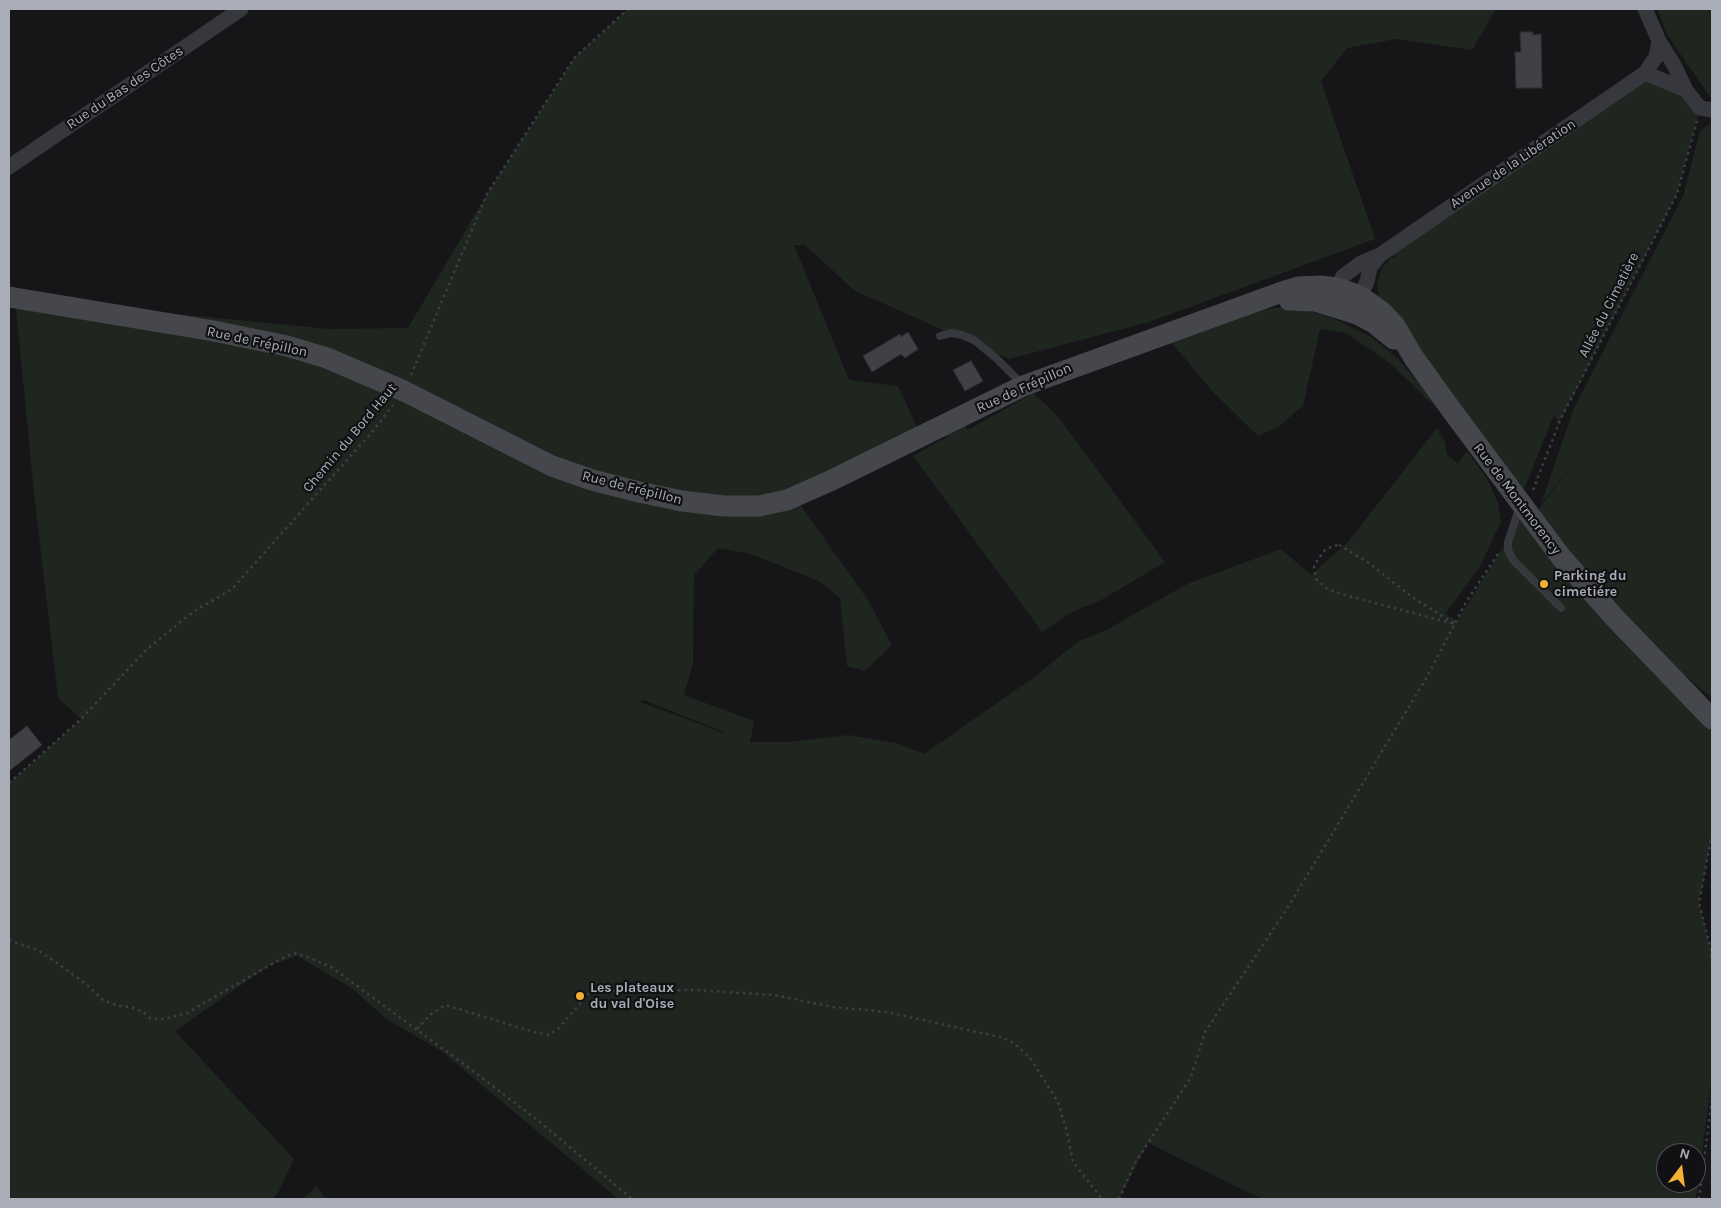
<!DOCTYPE html>
<meta charset="utf-8">
<style>
body{margin:0}
#map{position:relative;width:1721px;height:1208px;overflow:hidden;background:#161618;font-family:Karla,sans-serif}
canvas{display:block}
.frame{position:absolute;inset:0;border:10px solid #a8adb8;pointer-events:none}
.north{position:absolute;left:1656px;top:1143px;width:50px;height:50px;box-sizing:border-box;background:#111113;border:1px solid #4d4f55;border-radius:50%;rotate:15deg;font-size:14px;font-weight:700;line-height:20px;text-align:center;color:#a8adb8}
.north::after{content:'';display:block;margin:auto;width:18px;height:22px;background:#f2b134;clip-path:polygon(50% 0,100% 100%,50% 72%,0 100%)}
</style>
<div id="map">
<canvas width="1721" height="1208"></canvas>
<div class="frame"></div>
<div class="north">N</div>
</div>
<script>
const ctx = document.querySelector('canvas').getContext('2d');
ctx.lineJoin = 'round';
function fillPath(path, color) { ctx.fillStyle = color; ctx.fill(path, 'evenodd'); }
const shape = rows => new Path2D(rows.map(r => 'M' + r).join(''));
function stroke(path, color, width, dash) { ctx.strokeStyle = color; ctx.lineWidth = width; ctx.lineCap = dash ? 'butt' : 'round'; ctx.setLineDash(dash || []); ctx.stroke(path); }
function drawText(font, color, halo, rows, align = 'center') {
  ctx.font = font + ' Karla,sans-serif'; ctx.lineWidth = 4.5; ctx.setLineDash([]); ctx.textBaseline = 'middle'; ctx.strokeStyle = halo; ctx.fillStyle = color; for (const [text, x, y, turn = 0] of rows) {
    ctx.save(); ctx.translate(x, y); ctx.rotate((+turn || 0) * Math.PI / 180); ctx.textAlign = isNaN(turn) ? turn : align; if (halo) ctx.strokeText(text, 0, 0); ctx.fillText(text, 0, 0); ctx.restore();
  }
}
fillPath(shape([
 [628,9,1496,9,1472,50,1396,39,1347,48,1321,81,1375,239,1149,322,1009,359,855,291,805,245,794,245,849,380,898,386,917,427,796,499,868,600,892,645,865,671,847,666,840,598,819,581,751,554,718,548,694,575,693,663,684,695,754,721,750,742,789,742,848,735,897,743,924,754,1033,678,1079,641,1108,629,1187,584,1281,549,1311,575,1348,542,1437,428,1445,442,1447,455,1458,463,1467,451,1487,479,1498,502,1501,522,1480,566,1446,613,1444,612,1457,621,1510,536,1523,506,1531,519,1573,464,1541,504,1574,408,1683,196,1700,131,1712,122,1712,698,1657,652,1712,718,1712,834,1699,903,1711,950,1712,1077,1696,1199,1262,1199,1148,1143,1119,1199,618,1199,441,1051,385,1018,353,989,297,956,270,965,175,1031,294,1159,278,1193,272,1199,9,1199,9,783,81,719,58,698,34,493,15,298,329,329,408,328,487,194,575,57],
 [643,700,724,732,724,733,640,702],
 [1666,1153,1696,1153,1696,1183,1666,1183],
 [1657,9,1712,9,1712,100,1668,36],
 [1645,73,1700,108,1677,194,1559,423,1554,415,1523,492,1379,299,1377,283,1382,268,1392,257,1397,258,1385,251],
 [1294,306,1335,319,1373,338,1398,359,1423,388,1435,407,1391,364,1346,333,1320,329,1303,406,1278,427,1258,436,1214,393,1172,343,1253,311],
 [1033,393,1057,415,1165,562,1103,599,1074,611,1042,632,913,456,947,437,942,425,958,418,968,430],
 [316,1186,326,1199,303,1199]
]), '#1e261f');
const building = shape([
 [1520,32,1533,32,1533,35,1541,34,1542,88,1516,88,1515,52,1521,52,1520,32],
 [908,332,918,349,905,358,901,354,872,372,863,356,900,334,901,337,908,332],
 [971,361,983,381,965,391,953,370,971,361],
 [27,726,42,745,9,771,9,740,27,726]
]);
fillPath(building, '#404145');
stroke(building, '#303034', 1);
stroke(shape([
 [411,375,487,194,575,57,628,9],
 [1533,490,1561,418,1677,194,1697,121],
 [1339,545,1369,563,1412,597,1455,624,1341,594,1326,588,1316,579,1314,567,1318,559,1325,550,1333,546,1339,545],
 [9,783,81,719,146,650,193,612,232,589,372,432,393,405],
 [1712,834,1699,903,1711,950,1712,965],
 [9,940,39,951,57,963,86,984,103,1000,119,1006,131,1007,143,1012,151,1019,164,1019,187,1013,279,960,294,953,310,958,331,967,461,1062,540,1122,632,1199],
 [417,1029,430,1015,445,1005,534,1032,549,1035,559,1028,588,994,609,991,694,990,774,995,833,1007,887,1012,1004,1038,1015,1044,1030,1058,1043,1078,1058,1102,1067,1132,1073,1162,1102,1199],
 [1119,1199,1135,1163,1191,1077,1205,1032,1288,907,1427,677,1466,602,1498,554],
 [1699,1199,1712,1098]
]), '#3d3f44', 2.5, [2.5, 4]);
stroke(shape([
 [940,336,951,333,962,335,974,340,996,358,1022,384],
 [1520,506,1508,542,1508,550,1513,560,1561,608]
]), '#37383d', 8);
stroke(shape([
 [1659,41,1674,65,1686,90],
 [1645,73,1686,90,1700,108,1712,110],
 [9,167,241,9],
 [1334,296,1337,288,1343,276,1361,263,1380,255,1645,73,1656,57,1659,41,1645,9],
 [1353,301,1360,296,1367,282,1370,268,1380,255]
]), '#37383d', 15);
stroke(shape([
 [9,297,214,331,287,346,327,358,404,391,552,466,592,480,639,492,682,501,724,506,759,506,787,500,830,481,1023,386,1279,293,1298,287,1320,286,1337,288,1360,296,1382,312,1395,326,1414,358,1450,408,1561,557,1614,617,1712,719],
 [1289,300,1315,301,1357,314,1374,323,1394,339]
]), '#45474d', 21);
for (const [x, y, r, color] of [
 [1544,584,5,"#f2b134"],
 [580,996,5,"#f2b134"]
]) { const dot = new Path2D(); dot.arc(x, y, r, 0, 2 * Math.PI); ctx.fillStyle = color; ctx.fill(dot); stroke(dot, '#111113', 2); }
drawText('14px', '#a8adb8', '#111113', [
 ["Rue du Bas des Côtes",125,88,-34],
 ["Avenue de la Libération",1513,164,-34],
 ["Allée du Cimetière",1609,305,-63],
 ["Rue de Frépillon",257,342,12],
 ["Rue de Frépillon",1024,388,-24],
 ["Chemin du Bord Haut",350,438,-50],
 ["Rue de Frépillon",632,488,14],
 ["Rue de Montmorency",1517,499,53]
]);
drawText('bold 14px', '#a8adb8', '#111113', [
 ["Parking du",1554,576],
 ["cimetiére",1554,592],
 ["Les plateaux",590,988],
 ["du val d'Oise",590,1004]
], 'left');
</script>
